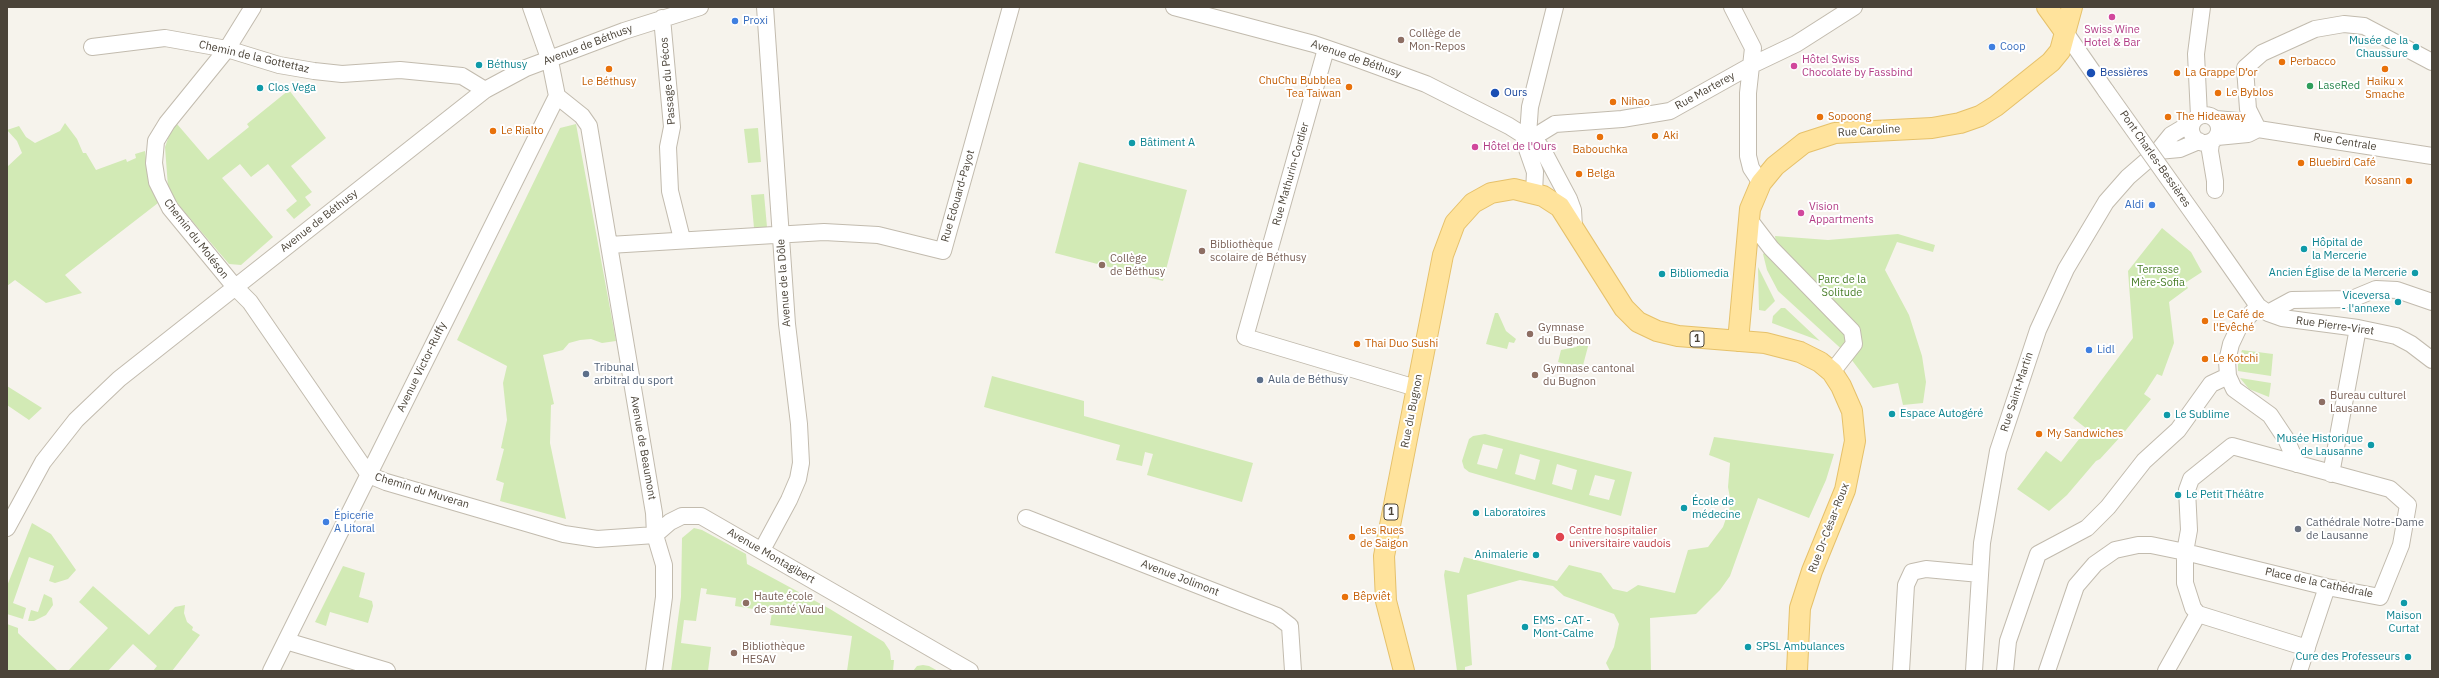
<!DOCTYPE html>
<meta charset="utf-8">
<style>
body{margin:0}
#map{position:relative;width:2439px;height:678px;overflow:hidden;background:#f6f3ec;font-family:"IBM Plex Sans",sans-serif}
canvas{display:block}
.frame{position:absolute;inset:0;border:8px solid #4b4439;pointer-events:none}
</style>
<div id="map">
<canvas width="2439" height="678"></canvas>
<div class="frame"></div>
</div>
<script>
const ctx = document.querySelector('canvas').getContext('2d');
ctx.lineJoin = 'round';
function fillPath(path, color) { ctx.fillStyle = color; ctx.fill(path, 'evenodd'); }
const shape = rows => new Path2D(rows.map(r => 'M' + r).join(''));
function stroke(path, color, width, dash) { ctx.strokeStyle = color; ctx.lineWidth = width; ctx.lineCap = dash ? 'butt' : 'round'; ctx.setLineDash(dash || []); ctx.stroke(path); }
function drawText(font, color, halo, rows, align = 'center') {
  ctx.font = font + ' "IBM Plex Sans",sans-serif'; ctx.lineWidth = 4; ctx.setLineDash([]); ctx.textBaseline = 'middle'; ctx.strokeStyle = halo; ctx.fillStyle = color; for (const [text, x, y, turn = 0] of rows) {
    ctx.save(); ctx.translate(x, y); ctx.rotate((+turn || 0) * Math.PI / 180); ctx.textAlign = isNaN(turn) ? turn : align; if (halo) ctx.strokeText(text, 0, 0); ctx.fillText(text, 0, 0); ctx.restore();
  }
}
fillPath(shape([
 [289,90,326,138,291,166,312,192,305,197,311,205,294,219,286,210,297,201,268,164,251,177,240,164,222,178,273,237,241,265,229,264,176,202,168,187,165,147,171,130,177,124,208,160,249,127,247,124],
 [65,123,77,139,83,153,86,153,96,170,126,159,127,162,136,158,135,154,145,151,149,180,158,203,65,275,82,293,46,303,15,280,7,286,7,167,22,153,17,141,7,130,19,126,26,137,35,143,60,131],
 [576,124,616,341,602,343,591,339,580,340,569,343,563,350,543,355,554,404,551,405,550,443,566,519,500,501,504,483,496,480,504,449,501,448,507,420,503,383,507,366,457,340,560,128],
 [758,128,761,162,748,163,744,129],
 [1079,162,1187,190,1163,281,1055,253],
 [764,194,767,227,754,228,751,195],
 [2162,228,2191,252,2202,272,2185,283,2188,288,2169,302,2174,343,2163,373,2162,376,2157,374,2144,394,2151,399,2122,435,2100,459,2096,461,2067,495,2049,511,2017,489,2046,451,2061,462,2087,429,2073,418,2133,338,2128,271],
 [1898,234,1935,245,1933,252,1897,242,1885,270,1909,315,1922,356,1926,382,1923,403,1903,405,1898,383,1873,388,1848,355,1778,291,1767,270,1763,254,1776,243,1775,236,1828,240],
 [1758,267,1775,301,1765,311,1759,310],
 [1781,308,1785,308,1820,341,1772,323,1773,316],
 [1495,313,1498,313,1506,331,1516,339,1514,343,1509,342,1507,349,1486,344],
 [1588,338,1590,339,1582,369,1558,362,1561,350,1576,347],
 [2242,350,2273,354,2271,376,2238,371,2238,361],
 [992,376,1084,401,1084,416,1253,463,1242,502,1147,475,1153,454,1145,452,1142,466,1116,460,1120,445,984,407],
 [2240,378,2271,383,2269,397,2249,389],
 [7,386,42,408,29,420,7,405],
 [1485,434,1632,472,1621,516,1469,472,1464,468,1462,461,1469,439,1473,436],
 [1483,444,1503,449,1497,469,1477,464],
 [1520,454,1540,460,1535,480,1515,474],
 [1557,464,1577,470,1572,490,1552,484],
 [1595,475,1615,480,1609,500,1589,495],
 [1714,437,1834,454,1826,480,1809,518,1758,498,1730,576,1720,590,1696,614,1650,618,1651,671,1610,671,1606,663,1614,647,1619,624,1614,614,1564,596,1553,586,1520,580,1467,595,1472,665,1465,667,1465,671,1457,671,1444,575,1445,570,1459,573,1464,557,1557,581,1569,565,1601,573,1613,589,1627,592,1638,585,1675,593,1688,550,1708,547,1723,527,1731,504,1728,487,1730,463,1709,455],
 [32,523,51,534,76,570,68,579,55,583,49,581,54,566,29,557,13,603,26,608,23,619,7,614,7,586],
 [694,528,702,530,746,554,747,564,830,609,884,642,890,651,891,660,894,660,893,671,847,671,852,636,770,625,772,612,735,606,736,598,706,594,707,589,701,588,696,621,684,620,681,643,711,647,708,671,671,671,681,597,682,538],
 [343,566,365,573,359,597,372,601,373,606,368,623,330,612,326,626,315,622],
 [93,586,149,635,175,607,185,605,184,613,187,622,193,627,192,630,200,635,172,671,153,671,157,666,133,644,108,671,68,671,108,628,79,602],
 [44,594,52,598,53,605,46,615,34,621,28,621,31,610,38,612],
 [7,624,18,628,18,633,58,671,7,671],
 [923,665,929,666,938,671,913,671,917,666]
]), '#d2eab5');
const minor = shape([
 [253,7,227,49,167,123,156,141,154,163,157,182,170,208,235,287,250,302,369,475,386,482,564,534,597,539,655,535],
 [1174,7,1314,44,1352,57,1426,84,1509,126,1539,145,1545,154,1569,199,1573,210,1574,227],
 [1732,7,1753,48,1748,93,1748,156,1751,168,1761,183],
 [662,18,672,127,668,147,670,191,682,239],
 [2065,32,2106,91],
 [92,47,165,38,227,49,279,65,314,71,342,74,400,70,462,76,485,90],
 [1326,49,1245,337,1416,388],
 [557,96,582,116,589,126,654,513,655,535,664,565,664,597,654,671],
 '2191 129a14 14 0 1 1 28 0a14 14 0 1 1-28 0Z',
 [2199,116,2196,54,2202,7],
 [2216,119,2249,122,2258,129,2432,156],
 [2258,129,2248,109,2245,68,2262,53,2315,29,2344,24,2364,26,2432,62],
 [1542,132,1555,124,1622,119,1670,111,1752,65,1796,44,1854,7],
 [2217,137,2248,134,2258,129],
 [2211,142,2210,151,2215,181,2215,190],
 [2158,151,2180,149,2199,141],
 [1534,193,1535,172,1527,149,1530,107,1555,7],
 [1748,218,1771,248,1852,331,1854,344,1832,372],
 [2207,233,2258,306,2268,313,2282,318,2358,328,2396,336,2411,344,2432,360],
 [609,245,824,232,878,235,943,251,1011,7],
 [2258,306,2239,327,2231,344,2227,361,2228,376,2234,389,2270,415,2286,439,2297,464],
 [2268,313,2292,300,2352,299,2376,289,2397,290,2432,302],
 [2331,474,2358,328],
 [1026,518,1277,616,1290,626,1293,671],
 [7,528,43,462,76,420,119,379,485,90,526,68,624,31,700,7],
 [655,535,670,522,682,516,701,516,970,671],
 [762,550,789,500,798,479,801,463,799,424,787,324,765,7],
 [2198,614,2307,648],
 [286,641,387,671],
 [271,671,557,96,550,61,531,7],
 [1901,671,1906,585,1912,572,1926,569,1980,574],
 [1974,671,1982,543,1998,451,2038,330,2066,269,2106,202,2128,177,2158,151,2171,135,2193,122],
 [2005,671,2008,641,2038,554,2087,528,2108,507,2144,461,2178,430,2211,384,2228,376],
 [2047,671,2076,586,2095,564,2115,550,2138,545,2151,545,2185,552,2327,587,2380,597,2401,545,2408,505,2390,489,2232,446,2191,479,2187,490,2189,530,2185,552,2185,583,2193,608,2198,614],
 [2166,671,2198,614],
 [2299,671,2327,587]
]);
const major = shape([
 [2047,7,2065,32],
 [1738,341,1750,209,1761,183,1775,166,1804,143,1835,133,1932,128,1960,123,1980,116,1996,106,2051,62,2060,51,2072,7],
 [1404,671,1386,601,1384,556,1443,255,1455,223,1473,203,1491,193,1514,189,1543,196,1560,207,1624,308,1638,322,1657,331,1678,336,1765,343,1800,352,1820,362,1832,372,1841,386,1852,411,1855,441,1845,490,1812,571,1800,608,1797,671]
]);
stroke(minor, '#c2bbae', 18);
stroke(major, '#e6c16a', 22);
stroke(minor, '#fff', 16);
stroke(major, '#ffe39c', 20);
stroke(shape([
 [2109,90,2210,231],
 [2104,94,2204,235]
]), '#9a9a9a', 3, [5, 5]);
const minorBridge = shape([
 [2106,91,2207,233]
]);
stroke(minorBridge, '#c2bbae', 18, []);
stroke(minorBridge, '#fff', 16);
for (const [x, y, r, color] of [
 [2112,17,4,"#d1479c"],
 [735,21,4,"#3f7fe0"],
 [1401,40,4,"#8d6e63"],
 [1992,47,4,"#3f7fe0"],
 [2416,47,4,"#0f9aa8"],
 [2282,62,4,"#e8710a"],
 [479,65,4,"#0f9aa8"],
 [1794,66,4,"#d1479c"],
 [609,69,4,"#e8710a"],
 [2385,69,4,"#e8710a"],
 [2091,73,5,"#1a4fb4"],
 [2177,73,4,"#e8710a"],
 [2310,86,4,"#2e9e5b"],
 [1349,87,4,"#e8710a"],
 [260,88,4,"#0f9aa8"],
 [1495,93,5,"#1a4fb4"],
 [2218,93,4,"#e8710a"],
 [1613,102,4,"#e8710a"],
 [1820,117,4,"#e8710a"],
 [2168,117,4,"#e8710a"],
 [493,131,4,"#e8710a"],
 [1655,136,4,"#e8710a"],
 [1600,137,4,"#e8710a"],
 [1132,143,4,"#0f9aa8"],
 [1475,147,4,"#d1479c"],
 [2301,163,4,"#e8710a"],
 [1579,174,4,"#e8710a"],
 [2409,181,4,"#e8710a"],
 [2152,205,4,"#3f7fe0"],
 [1801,213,4,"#d1479c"],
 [2304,249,4,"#0f9aa8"],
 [1202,251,4,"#8d6e63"],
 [1102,265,4,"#8d6e63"],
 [2415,273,4,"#0f9aa8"],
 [1662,274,4,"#0f9aa8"],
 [2398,302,4,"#0f9aa8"],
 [2205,321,4,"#e8710a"],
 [1530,334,4,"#8d6e63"],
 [1357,344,4,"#e8710a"],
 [2089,350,4,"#3f7fe0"],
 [2205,359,4,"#e8710a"],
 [586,374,4,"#5c6f8a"],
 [1535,375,4,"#8d6e63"],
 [1260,380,4,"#5c6f8a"],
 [2322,402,4,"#8d6e63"],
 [1892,414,4,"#0f9aa8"],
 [2167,415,4,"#0f9aa8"],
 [2039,434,4,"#e8710a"],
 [2371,445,4,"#0f9aa8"],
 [2178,495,4,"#0f9aa8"],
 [1684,508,4,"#0f9aa8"],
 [1476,513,4,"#0f9aa8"],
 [326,522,4,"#3f7fe0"],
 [2298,529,4,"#6b7280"],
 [1352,537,4,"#e8710a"],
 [1560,537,5,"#e0444e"],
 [1536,555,4,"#0f9aa8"],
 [1345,597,4,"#e8710a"],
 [746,603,4,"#8d6e63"],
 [2404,603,4,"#0f9aa8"],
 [1525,627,4,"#0f9aa8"],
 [1748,647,4,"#0f9aa8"],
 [734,653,4,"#8d6e63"],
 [2408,657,4,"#0f9aa8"]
]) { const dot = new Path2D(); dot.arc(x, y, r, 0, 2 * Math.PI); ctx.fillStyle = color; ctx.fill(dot); stroke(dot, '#fff', 1.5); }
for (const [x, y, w] of [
 [1697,339,14],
 [1391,512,14]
]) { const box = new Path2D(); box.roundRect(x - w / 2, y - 8, w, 16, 3); ctx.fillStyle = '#fff'; ctx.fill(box); stroke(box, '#4b4439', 1); }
drawText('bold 10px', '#4b4439', null, [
 ["1",1697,339],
 ["1",1391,512]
]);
drawText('11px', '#366cbe', '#fff', [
 ["Proxi",743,21],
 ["Coop",2000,47],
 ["Aldi",2144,205,"right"],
 ["Lidl",2097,350],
 ["Épicerie",334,516],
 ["A Litoral",334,529]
], 'left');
drawText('11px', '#b23c85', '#fff', [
 ["Swiss Wine",2112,30,"center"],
 ["Hotel & Bar",2112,43,"center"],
 ["Hôtel Swiss",1802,60],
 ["Chocolate by Fassbind",1802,73],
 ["Hôtel de l'Ours",1483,147],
 ["Vision",1809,207],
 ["Appartments",1809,220]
], 'left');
drawText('11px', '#785e54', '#fff', [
 ["Collège de",1409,34],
 ["Mon-Repos",1409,47],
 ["Bibliothèque",1210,245],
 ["scolaire de Béthusy",1210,258],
 ["Collège",1110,259],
 ["de Béthusy",1110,272],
 ["Gymnase",1538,328],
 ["du Bugnon",1538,341],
 ["Gymnase cantonal",1543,369],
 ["du Bugnon",1543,382],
 ["Bureau culturel",2330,396],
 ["Lausanne",2330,409],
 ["Haute école",754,597],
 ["de santé Vaud",754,610],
 ["Bibliothèque",742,647],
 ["HESAV",742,660]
], 'left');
drawText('11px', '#0d838f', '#fff', [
 ["Musée de la",2408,41,"right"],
 ["Chaussure",2408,54,"right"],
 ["Béthusy",487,65],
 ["Clos Vega",268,88],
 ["Bâtiment A",1140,143],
 ["Hôpital de",2312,243],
 ["la Mercerie",2312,256],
 ["Ancien Église de la Mercerie",2407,273,"right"],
 ["Bibliomedia",1670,274],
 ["Viceversa",2390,296,"right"],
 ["- l'annexe",2390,309,"right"],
 ["Espace Autogéré",1900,414],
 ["Le Sublime",2175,415],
 ["Musée Historique",2363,439,"right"],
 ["de Lausanne",2363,452,"right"],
 ["Le Petit Théâtre",2186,495],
 ["École de",1692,502],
 ["médecine",1692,515],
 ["Laboratoires",1484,513],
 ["Animalerie",1528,555,"right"],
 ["Maison",2404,616,"center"],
 ["Curtat",2404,629,"center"],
 ["EMS - CAT -",1533,621],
 ["Mont-Calme",1533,634],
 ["SPSL Ambulances",1756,647],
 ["Cure des Professeurs",2400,657,"right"]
], 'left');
drawText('11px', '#4b4439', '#fff', [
 ["Avenue de Béthusy",588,45,-21],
 ["Chemin de la Gottettaz",254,57,13],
 ["Avenue de Béthusy",1356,59,19],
 ["Passage du Pécos",668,81,-95],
 ["Rue Marterey",1705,91,-29],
 ["Rue Caroline",1869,131,-4],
 ["Rue Centrale",2345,142,9],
 ["Pont Charles-Bessières",2155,159,55],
 ["Rue Mathurin-Cordier",1291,174,-74],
 ["Rue Edouard-Payot",958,196,-74],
 ["Avenue de Béthusy",319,221,-38],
 ["Chemin du Moléson",196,239,52],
 ["Avenue de la Dôle",784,283,-94],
 ["Rue Pierre-Viret",2335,326,8],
 ["Avenue Victor-Ruffy",422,367,-64],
 ["Rue Saint-Martin",2017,392,-72],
 ["Rue du Bugnon",1412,411,-79],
 ["Avenue de Beaumont",643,448,80],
 ["Chemin du Muveran",422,491,17],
 ["Rue Dr-César-Roux",1829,528,-69],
 ["Avenue Montagibert",771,556,30],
 ["Avenue Jolimont",1180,578,21],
 ["Place de la Cathédrale",2319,583,12]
]);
drawText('11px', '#c56008', '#fff', [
 ["Perbacco",2290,62],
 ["La Grappe D’or",2185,73],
 ["ChuChu Bubblea",1341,81,"right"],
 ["Tea Taiwan",1341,94,"right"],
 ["Le Béthusy",609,82,"center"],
 ["Haiku x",2385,82,"center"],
 ["Smache",2385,95,"center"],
 ["Le Byblos",2226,93],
 ["Nihao",1621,102],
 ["Sopoong",1828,117],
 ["The Hideaway",2176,117],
 ["Le Rialto",501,131],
 ["Aki",1663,136],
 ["Babouchka",1600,150,"center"],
 ["Bluebird Café",2309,163],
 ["Belga",1587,174],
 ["Kosann",2401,181,"right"],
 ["Le Café de",2213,315],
 ["l'Evêché",2213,328],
 ["Thai Duo Sushi",1365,344],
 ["Le Kotchi",2213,359],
 ["My Sandwiches",2047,434],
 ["Les Rues",1360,531],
 ["de Saigon",1360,544],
 ["Bêpviêt",1353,597]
], 'left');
drawText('11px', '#164399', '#fff', [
 ["Bessières",2100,73],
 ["Ours",1504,93]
], 'left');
drawText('11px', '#27864d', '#fff', [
 ["LaseRed",2318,86]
], 'left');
drawText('11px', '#4a7f2a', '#fff', [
 ["Terrasse",2158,270],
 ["Mère-Sofia",2158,283],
 ["Parc de la",1842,280],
 ["Solitude",1842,293]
]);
drawText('11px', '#4e5e75', '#fff', [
 ["Tribunal",594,368],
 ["arbitral du sport",594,381],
 ["Aula de Béthusy",1268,380]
], 'left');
drawText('11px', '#5b616d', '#fff', [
 ["Cathédrale Notre-Dame",2306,523],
 ["de Lausanne",2306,536]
], 'left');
drawText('11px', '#be3a42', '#fff', [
 ["Centre hospitalier",1569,531],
 ["universitaire vaudois",1569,544]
], 'left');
</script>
